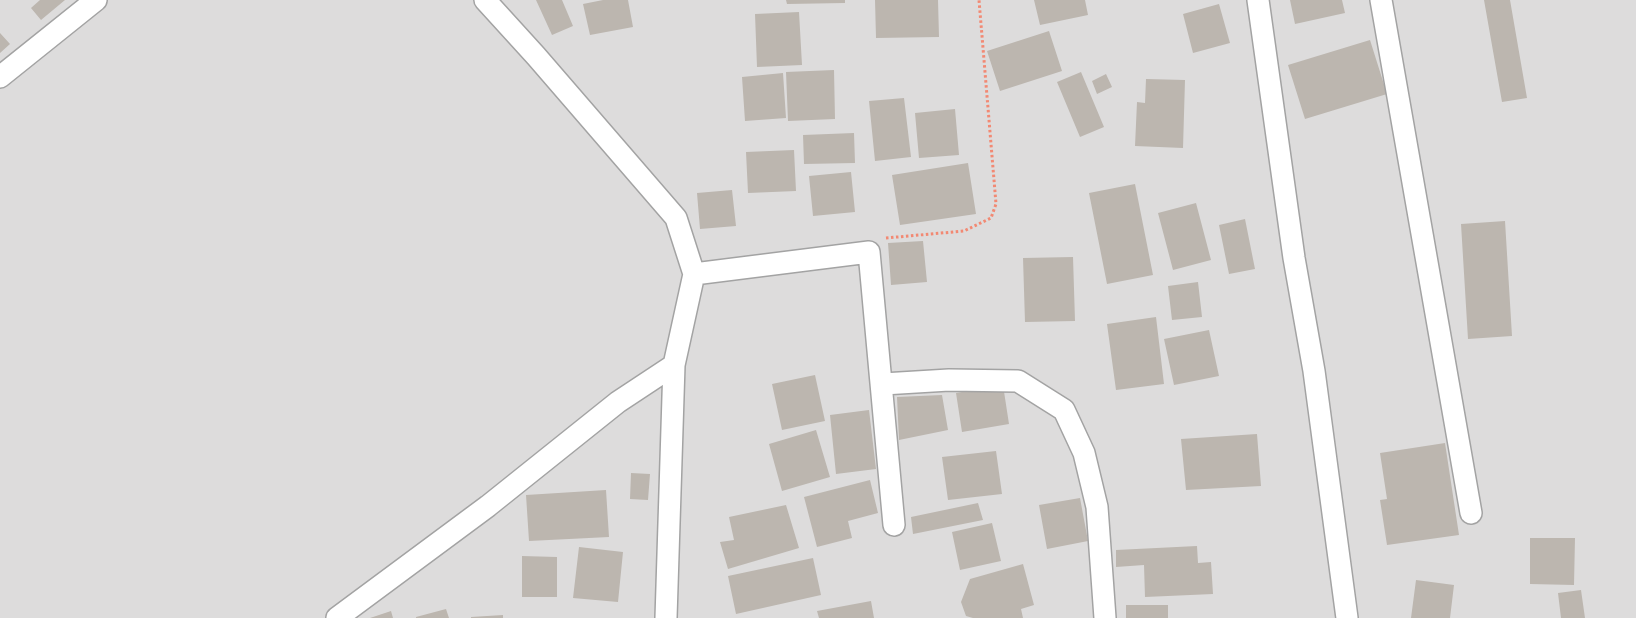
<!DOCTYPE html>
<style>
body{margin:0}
canvas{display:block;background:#efece5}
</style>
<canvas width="1636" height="618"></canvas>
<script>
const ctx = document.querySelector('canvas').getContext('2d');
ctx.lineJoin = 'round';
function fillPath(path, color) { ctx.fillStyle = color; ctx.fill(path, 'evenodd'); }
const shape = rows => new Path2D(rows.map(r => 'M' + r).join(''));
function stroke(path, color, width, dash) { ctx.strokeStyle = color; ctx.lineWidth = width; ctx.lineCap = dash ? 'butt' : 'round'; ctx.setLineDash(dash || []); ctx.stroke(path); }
fillPath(shape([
 [0,0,1636,0,1636,618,0,618]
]), '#dddcdc');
fillPath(shape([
 [40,0,65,0,41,20,31,8],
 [536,0,562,0,573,26,552,35],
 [603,0,628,0,633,27,590,35,583,4],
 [786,0,845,0,845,3,787,4],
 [875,0,938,0,939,37,876,38],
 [1034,0,1085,0,1088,15,1040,25],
 [1290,0,1342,0,1345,13,1295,24],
 [1484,0,1510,0,1527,98,1502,102],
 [1219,4,1230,43,1193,53,1183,14],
 [799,12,802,65,757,67,755,14],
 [1049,31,1062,71,1000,91,987,51],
 [0,33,10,44,0,53],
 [1370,40,1387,94,1305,119,1288,65],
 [834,70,835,119,788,121,786,72],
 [1081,72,1104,127,1080,137,1057,82],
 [783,73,786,118,745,121,742,77],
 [1106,74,1112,87,1097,94,1092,81],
 [1146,79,1185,80,1183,148,1135,146,1137,102,1145,103],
 [904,98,911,157,875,161,869,101],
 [955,109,959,155,919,158,915,113],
 [854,133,855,163,804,164,803,135],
 [794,150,796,191,748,193,746,152],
 [968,163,976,214,900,225,892,175],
 [851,172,855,212,813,216,809,176],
 [1135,184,1153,275,1107,284,1089,193],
 [732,190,736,226,700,229,697,193],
 [1196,203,1211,260,1173,270,1158,213],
 [1245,219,1255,269,1229,274,1219,225],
 [1505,221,1512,336,1468,339,1461,224],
 [923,241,927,282,891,285,888,243],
 [1073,257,1075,321,1025,322,1023,258],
 [1198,282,1202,317,1172,320,1168,286],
 [1156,317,1164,384,1116,390,1107,324],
 [1209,330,1219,376,1174,385,1164,339],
 [815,375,825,421,782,430,772,384],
 [1003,385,1009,424,962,432,956,393],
 [942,395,948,430,899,440,897,397],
 [869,410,876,469,836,474,830,415],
 [816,430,830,477,782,491,769,444],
 [1257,434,1261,486,1186,490,1181,439],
 [1445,443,1459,535,1387,545,1380,500,1387,499,1380,453],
 [996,451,1002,494,948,500,942,457],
 [631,473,650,474,648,500,630,499],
 [870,480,878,513,848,521,852,538,817,547,804,497],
 [606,490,609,537,529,541,526,495],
 [1080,498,1088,541,1047,549,1039,505],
 [978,503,983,520,913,534,911,517],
 [786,505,799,548,728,569,720,542,734,540,729,517],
 [992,523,1001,561,960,570,952,532],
 [1530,538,1575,538,1574,585,1530,584],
 [1197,546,1198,563,1211,562,1213,594,1145,597,1144,565,1116,567,1116,550],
 [579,547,623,552,618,602,573,598],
 [522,556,557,557,557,597,522,597],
 [813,558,821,595,736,614,728,576],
 [1023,564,1034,605,1021,609,1023,618,973,618,966,616,961,602,970,579],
 [1416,580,1454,585,1450,618,1411,618],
 [1581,590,1585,618,1561,618,1558,593],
 [871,601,874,618,819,618,817,611],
 [1126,605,1168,605,1168,618,1126,618],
 [446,609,449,618,416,618,416,617],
 [391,611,393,618,370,618],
 [503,615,503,618,471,618,471,617]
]), '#bcb6af');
const minor = shape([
 [485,0,536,56,676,218,694,274,674,365,666,618],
 [1258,0,1294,258,1314,371,1347,618],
 [1381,0,1471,513],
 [0,77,96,0],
 [694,274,869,252,894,525],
 [883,384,949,380,1018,381,1064,410,1084,453,1097,507,1105,618],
 [337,618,488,506,618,402,674,365]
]);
stroke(minor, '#a3a3a3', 24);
stroke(shape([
 [886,238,964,231,991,218,996,204,979,0]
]), '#f28973', 3, [2.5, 2.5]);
stroke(minor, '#fff', 21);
</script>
